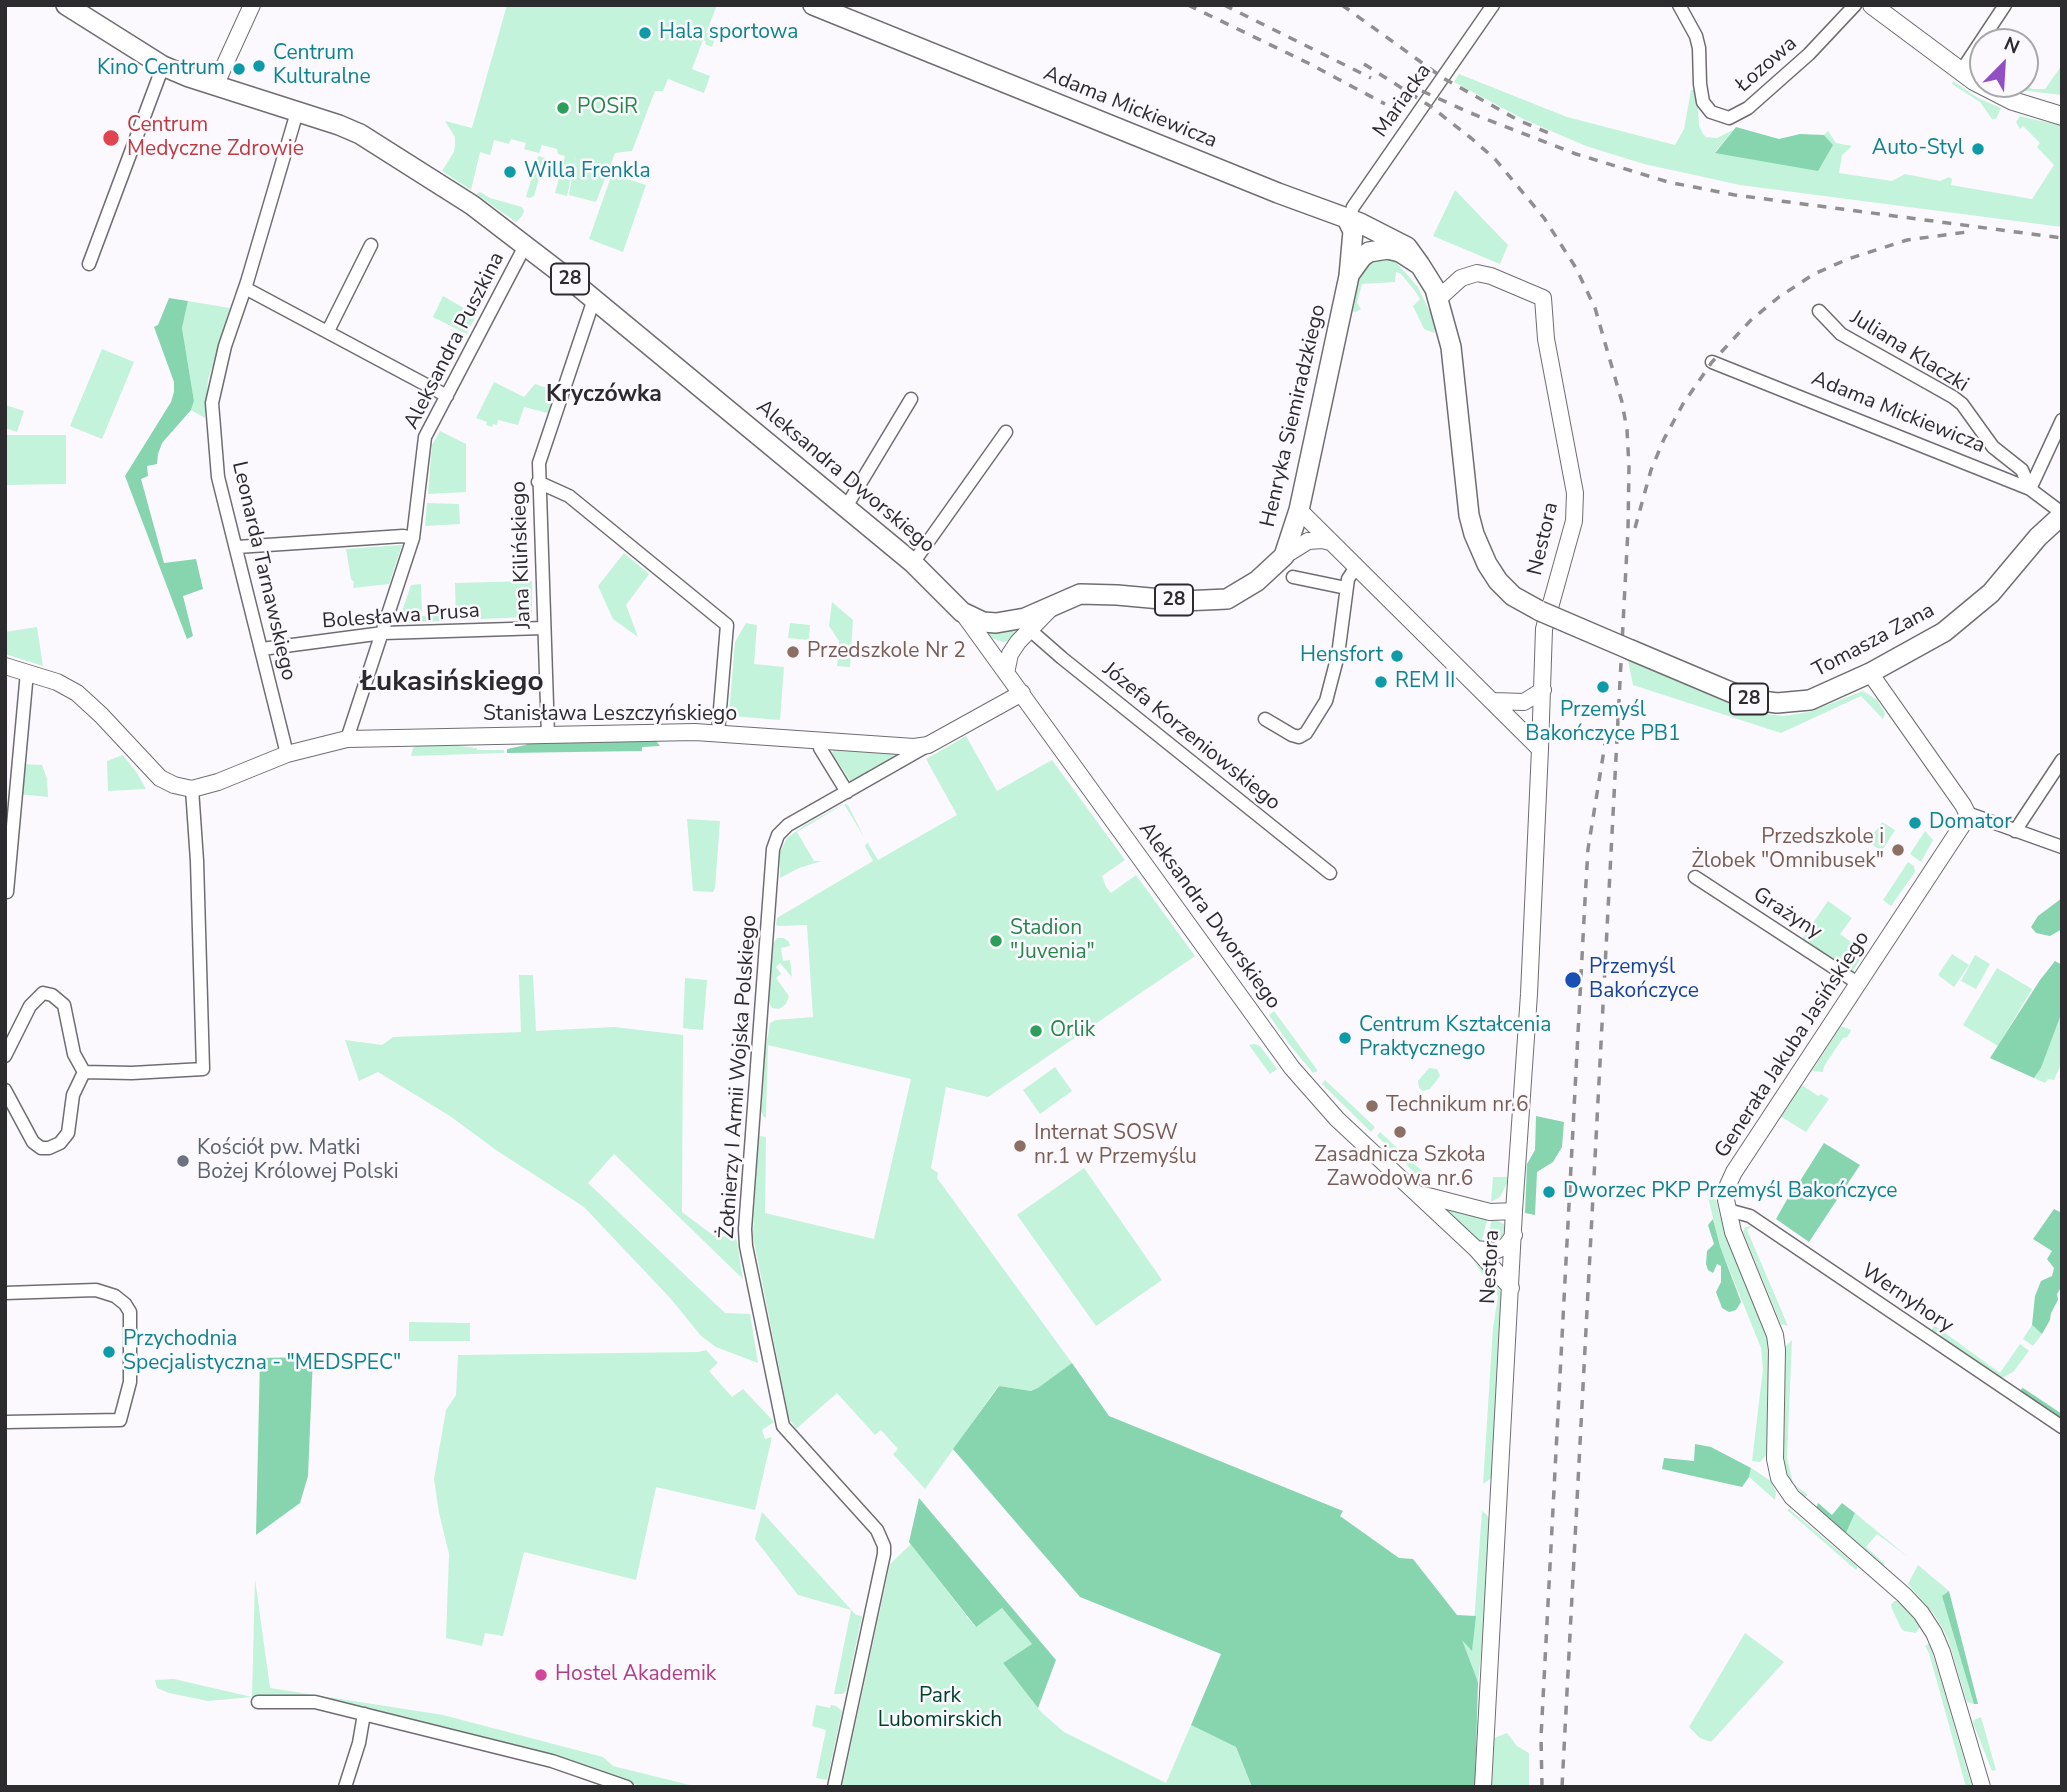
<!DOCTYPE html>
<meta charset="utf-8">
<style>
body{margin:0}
#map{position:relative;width:2067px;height:1792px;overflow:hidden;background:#fbf9fd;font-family:"Nunito Sans",sans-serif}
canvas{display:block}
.frame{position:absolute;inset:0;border:7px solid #2c2b2d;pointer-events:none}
.north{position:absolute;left:1969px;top:28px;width:70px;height:70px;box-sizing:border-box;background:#fbf9fd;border:2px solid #a8a7aa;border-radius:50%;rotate:24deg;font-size:19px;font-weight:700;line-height:28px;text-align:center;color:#2c2b2d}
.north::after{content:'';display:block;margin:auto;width:24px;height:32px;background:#924ec3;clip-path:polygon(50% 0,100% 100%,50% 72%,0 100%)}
</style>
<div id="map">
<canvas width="2067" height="1792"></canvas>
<div class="frame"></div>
<div class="north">N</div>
</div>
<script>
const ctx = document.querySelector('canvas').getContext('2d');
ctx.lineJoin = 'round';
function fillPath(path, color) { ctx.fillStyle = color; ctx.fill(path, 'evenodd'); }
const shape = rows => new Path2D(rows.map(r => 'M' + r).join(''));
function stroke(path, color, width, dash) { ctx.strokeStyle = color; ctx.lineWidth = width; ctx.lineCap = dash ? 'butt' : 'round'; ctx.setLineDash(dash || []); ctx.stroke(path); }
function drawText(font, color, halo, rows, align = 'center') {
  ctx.font = font + ' "Nunito Sans",sans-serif'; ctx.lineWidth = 5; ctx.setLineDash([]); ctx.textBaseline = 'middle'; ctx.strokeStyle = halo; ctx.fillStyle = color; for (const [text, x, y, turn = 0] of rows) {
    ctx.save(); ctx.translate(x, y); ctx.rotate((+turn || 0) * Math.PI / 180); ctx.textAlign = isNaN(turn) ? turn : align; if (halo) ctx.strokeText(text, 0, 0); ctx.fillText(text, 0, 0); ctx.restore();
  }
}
fillPath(shape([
 [507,5,717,5,706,33,709,34,710,32,717,34,712,47,705,44,706,41,703,40,692,69,710,76,704,93,668,79,663,91,655,91,632,151,615,153,596,202,569,195,576,155,567,196,555,193,565,156,558,154,557,149,542,145,539,153,524,149,526,143,511,139,509,144,494,140,490,155,480,152,471,190,442,171,454,152,455,145,455,137,445,121,472,128],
 [2062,65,2062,95,2027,91,2007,84,2023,84,2032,89,2045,89],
 [1459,74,1567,117,1675,145,1684,129,1691,90,1697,90,1699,126,1703,134,1706,137,1717,138,1733,130,1715,152,1833,145,1824,135,1828,131,1836,143,1852,146,1842,155,1839,173,1892,181,1905,174,1940,181,1949,177,1952,179,1951,185,2032,199,2054,165,2037,147,2040,143,2023,126,2020,129,2016,122,2020,116,2062,126,2062,227,1740,185,1644,164,1586,146,1523,119,1454,82],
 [1953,81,1978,98,2001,108,1996,119,1992,119,1980,102,1952,84],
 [538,156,545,158,534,196,530,198,526,197],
 [612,174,646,185,623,252,589,239],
 [1455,190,1508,245,1500,264,1433,236],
 [480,192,490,198,522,207,524,211,522,216,516,222,476,194],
 [1384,258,1395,261,1418,287,1436,325,1434,333,1424,329,1413,306,1420,299,1415,291,1401,274,1396,272,1395,282,1362,284,1357,303,1361,309,1356,312,1352,311,1360,273,1372,262],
 [478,283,490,289,478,311,467,305,470,298,473,299],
 [443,296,476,315,467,334,433,317],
 [188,301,230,308,208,380,205,418,191,410,194,401,182,328],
 [102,349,134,362,102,439,70,426],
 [494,382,524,397,535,384,555,391,548,413,524,407,518,425,498,420,497,425,493,424,492,427,486,425,487,422,476,418],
 [5,405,24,411,17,432,5,428],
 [440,431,466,444,466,492,428,494,432,445],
 [5,435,66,435,66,484,5,485],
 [427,503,459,504,460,524,425,526],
 [402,545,389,584,353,588,354,582,351,579,346,549],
 [624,553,649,574,626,605,638,637,613,619,598,586],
 [532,581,532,617,456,620,455,583],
 [421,584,422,616,445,615,445,621,398,623,411,585],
 [832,602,853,620,850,667,837,666,839,641,829,626],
 [746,623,757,625,754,664,784,667,780,720,732,716,729,713,735,642],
 [790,623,810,625,809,640,788,638],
 [37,627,43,666,5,654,5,632],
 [1023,628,1011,640,1003,642,992,638,986,630],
 [1628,660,1728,703,1766,714,1784,716,1809,712,1863,691,1877,700,1885,713,1883,719,1861,696,1781,733,1633,685],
 [966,736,997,791,1052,760,1125,860,1102,876,1106,887,1111,893,1136,875,1195,956,988,1097,946,1087,931,1168,938,1173,937,1178,1072,1363,1038,1389,1031,1391,998,1386,925,1489,893,1454,898,1449,881,1430,875,1435,837,1393,796,1429,789,1418,753,1236,754,1213,759,1136,766,1137,765,1213,874,1239,911,1079,768,1045,766,1118,763,1116,761,1111,765,1053,770,1023,776,1020,813,1017,807,925,779,926,776,925,777,918,873,861,865,846,867,842,878,860,957,815,926,759],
 [418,745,451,745,477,748,477,750,504,750,504,753,411,756,413,748],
 [835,747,900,753,900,754,851,782,832,753],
 [123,755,137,773,146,789,108,791,107,761],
 [21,764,42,765,47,779,48,797,18,794],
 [843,804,845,804,848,805,864,837,844,804,797,832,814,861,822,861,799,868,780,878,780,852,787,838,805,825],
 [687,819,720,821,715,888,713,892,693,891],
 [1882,822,1895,830,1882,851,1868,842],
 [1925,831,1933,840,1921,862,1910,854],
 [1908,862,1914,866,1915,872,1891,906,1883,900],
 [1828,901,1852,918,1840,934,1865,952,1852,972,1802,939],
 [777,938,784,938,789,942,790,946,781,948,783,961,790,960,792,977,780,963,776,967,781,974,776,978,789,996,786,1004,779,1009,772,1008,769,1002,773,944],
 [1952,954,1969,965,1954,987,1938,975],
 [1975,955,1990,964,1976,989,1961,981],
 [1997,968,2032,989,1998,1046,1963,1025],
 [519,975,533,975,536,1031,614,1027,683,1035,682,1212,714,1236,736,1237,743,1279,614,1154,588,1183,725,1313,750,1314,758,1363,716,1347,701,1336,671,1299,584,1207,496,1150,450,1116,378,1072,359,1081,345,1040,382,1045,393,1037,521,1032],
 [685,978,707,980,703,1030,683,1028],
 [1274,1011,1318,1071,1313,1073,1289,1044,1269,1015],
 [2062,1012,2062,1062,2054,1080,2048,1079,2045,1083,2034,1078,2041,1068],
 [1841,1026,1851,1030,1850,1033,1847,1037,1843,1038,1824,1066,1823,1072,1812,1071],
 [1254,1044,1260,1046,1277,1069,1270,1074,1249,1045],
 [1055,1067,1072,1091,1040,1114,1023,1090],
 [1429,1068,1437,1069,1440,1076,1430,1089,1423,1091,1419,1088,1418,1081],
 [1325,1080,1375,1127,1371,1132,1322,1084],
 [1802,1085,1818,1096,1821,1094,1829,1099,1806,1132,1780,1116],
 [1380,1132,1423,1172,1418,1176,1377,1136],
 [1084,1168,1162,1280,1096,1326,1017,1215],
 [1493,1177,1507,1177,1507,1183,1500,1197,1491,1202],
 [1707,1193,1716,1200,1720,1216,1759,1309,1771,1348,1767,1454,1760,1462,1752,1461,1763,1369,1761,1348,1720,1246],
 [1442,1206,1488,1217,1481,1243],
 [1492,1218,1504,1224,1506,1234,1502,1243,1486,1246],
 [1753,1226,1747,1230,1788,1326,1781,1324,1743,1232,1745,1227],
 [1474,1262,1492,1277,1502,1294,1493,1477,1483,1484,1493,1328,1498,1296],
 [409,1322,470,1323,470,1341,409,1341],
 [1934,1325,2000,1373,2020,1344,2029,1351,2013,1372,2002,1378,1931,1331],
 [2032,1325,2042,1334,2033,1346,2023,1339],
 [1792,1340,1787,1458,1793,1483,1808,1495,1805,1497,1788,1477,1783,1460,1786,1346],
 [706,1350,718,1363,709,1371,732,1397,743,1389,774,1422,762,1430,765,1439,772,1437,755,1510,656,1487,636,1580,524,1552,503,1636,485,1633,482,1646,446,1638,449,1554,439,1513,434,1479,446,1410,456,1395,458,1355,698,1352],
 [1751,1468,1771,1481,1776,1492,1775,1500,1749,1477],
 [1789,1509,1858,1567,1856,1570,1787,1510],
 [1482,1511,1487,1515,1491,1523,1486,1608,1478,1682,1460,1637,1472,1650],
 [762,1512,856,1615,862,1616,846,1691,843,1694,834,1694,851,1610,798,1595,755,1539],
 [1855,1513,1908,1557,1877,1534,1866,1547,1885,1564,1883,1565,1846,1533],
 [911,1544,975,1627,1002,1608,1032,1644,1003,1663,1041,1712,1064,1732,1166,1783,1191,1725,1236,1747,1252,1787,842,1787,890,1564],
 [1918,1565,1949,1591,1942,1596,1974,1704,1967,1702,1948,1639,1942,1627,1933,1613,1908,1584],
 [255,1579,270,1688,443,1715,603,1757,613,1766,698,1787,646,1787,630,1783,561,1759,319,1697,252,1697,208,1701,169,1693,157,1688,155,1680,174,1679,252,1697],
 [1894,1601,1899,1601,1921,1625,1916,1633,1904,1631,1901,1628,1892,1609,1891,1605],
 [1745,1633,1784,1662,1711,1742,1700,1738,1689,1727],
 [1929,1644,1938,1670,1972,1787,1966,1787,1929,1653,1925,1646],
 [816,1705,830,1708,831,1705,836,1706,842,1711,827,1780,816,1778,826,1730,812,1726],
 [1981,1717,1996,1770,1992,1771,1973,1723,1974,1720],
 [1507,1733,1517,1746,1529,1753,1529,1787,1492,1787,1494,1738]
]), '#c3f3da');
fillPath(shape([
 [1736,127,1779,139,1800,134,1824,135,1833,145,1818,171,1715,153],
 [169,298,188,301,182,328,194,401,191,410,162,443,158,454,157,464,147,466,148,476,141,479,164,563,196,559,203,589,183,596,193,636,187,639,125,476,171,402,174,392,174,382,154,327,158,325],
 [654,738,660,746,642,747,642,751,507,753,507,749,526,745,529,742],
 [2062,898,2062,929,2050,936,2036,933,2031,927,2038,916],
 [2055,961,2062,965,2062,1012,2041,1068,2034,1078,1990,1058,2040,980],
 [1536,1116,1564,1122,1562,1147,1553,1162,1537,1172,1535,1215,1525,1213,1527,1164,1535,1150],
 [1824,1143,1860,1165,1809,1242,1776,1219,1798,1180,1800,1181],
 [2054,1209,2062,1213,2062,1286,2057,1294,2058,1300,2051,1313,2050,1320,2042,1334,2032,1325,2035,1296,2041,1281,2052,1276,2054,1268,2047,1259,2052,1251,2033,1239],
 [1713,1219,1720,1246,1741,1302,1736,1310,1729,1312,1722,1308,1716,1292,1721,1282,1721,1266,1717,1264,1713,1273,1708,1270,1706,1264,1707,1251,1714,1244,1708,1225],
 [313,1357,308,1476,300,1503,256,1535,260,1358],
 [1072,1363,1109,1416,1343,1511,1340,1516,1399,1558,1413,1559,1457,1615,1476,1616,1472,1651,1462,1640,1478,1682,1475,1787,1252,1787,1236,1747,1191,1725,1221,1654,1080,1597,953,1449,999,1386,1031,1391,1038,1388],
 [2023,1388,2062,1414,2062,1421,2023,1395,2021,1389],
 [1695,1444,1711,1447,1751,1468,1749,1477,1742,1487,1662,1469,1664,1458,1694,1461],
 [919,1498,1056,1660,1038,1708,1003,1663,1032,1644,1002,1608,976,1627,909,1542],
 [1818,1503,1832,1515,1842,1503,1855,1513,1846,1533,1816,1508],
 [1949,1591,1978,1704,1974,1704,1942,1596]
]), '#86d5ae');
const minor = shape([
 [1679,5,1696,36,1699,48,1700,84,1703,102,1711,112,1729,118,1748,108,1809,54,1855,5],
 [1960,73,2005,5],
 [1348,221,1353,207,1493,5],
 [89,264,163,66],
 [245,288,447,396],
 [1819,311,1841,334,1953,397,1962,404,1993,447,2022,470,2030,489],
 [328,331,371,245],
 [1712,362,2030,489,2062,513],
 [538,482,569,496,727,625,718,733],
 [2030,489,2062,420],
 [846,507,911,399],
 [237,547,403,536,413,538],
 [913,563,1006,432],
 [1293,577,1346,588],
 [1030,630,1062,658,1330,873],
 [262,649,383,633,543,628],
 [1265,719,1292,735,1299,737,1306,733,1326,701,1338,655,1348,579,1356,567],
 [548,735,539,463,594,299],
 [347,739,413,538,425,437,526,244],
 [820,740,820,748,847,792],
 [287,754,218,477,212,403,225,346,247,282,297,112],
 [1967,813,2062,847],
 [2015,831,2062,760],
 [1695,877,1859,984],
 [5,892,7,892,27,672],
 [5,1056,30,1006,43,993,52,995,64,1005,74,1054,84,1072,132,1073,203,1069,197,861,192,789],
 [5,1090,33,1142,41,1148,49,1148,60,1143,68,1133,73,1095,84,1072],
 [1728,1210,1750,1216,2062,1427],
 [5,1293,96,1290,115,1296,125,1304,130,1312,130,1382,120,1420,5,1422],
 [258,1702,315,1702,552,1761,627,1787],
 [345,1787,359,1743,364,1714],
 [834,1787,884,1554,884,1546,877,1530,783,1426,746,1246,745,1229,773,849,778,835,788,825,925,747]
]);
const tertiary = shape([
 [215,86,252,5],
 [1439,298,1461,278,1477,273,1491,276,1543,298,1546,339,1575,493,1574,521,1544,629,1540,749],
 [1299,510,1540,749,1529,994,1514,1211,1483,1787],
 [1284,556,1308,541,1323,540,1330,542],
 [962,612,1292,1068,1337,1119,1476,1249,1511,1288],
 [5,666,57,682,77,693,101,715,160,778,174,785,192,789,218,782,287,754,347,739,695,732,914,747,928,745,1022,693],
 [1006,673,1010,654,1018,642,1051,608],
 [1870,673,1963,805,1967,813,1965,821,1734,1172,1728,1185,1726,1200,1733,1232,1775,1335,1777,1350,1775,1459,1779,1478,1792,1497,1904,1595,1921,1613,1934,1633,1942,1652,1982,1787],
 [1494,701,1524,702,1543,690],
 [1424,1195,1490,1212,1514,1211],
 [1476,1249,1495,1251,1506,1246,1514,1235]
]);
const secondary = shape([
 [1872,5,1974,81,2013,101,2062,116]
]);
const primary = shape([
 [66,5,163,66,189,77,339,125,360,134,472,205,579,287,913,563,962,612,983,622,996,623,1025,618,1080,594,1117,595,1183,601,1227,599,1257,581,1284,556,1299,510,1349,276,1353,231,1348,221],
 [813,5,1278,193,1360,223,1407,247,1420,265],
 [1349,275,1362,257,1369,252,1388,249,1400,252,1420,265,1435,289,1451,347,1469,515,1474,534,1487,564,1498,581,1513,596,1540,611],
 [1631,650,1747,699,1777,703,1810,700,1870,673,1944,632,1991,593,2038,537,2062,515]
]);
stroke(minor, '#6f6d71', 15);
stroke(tertiary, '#6f6d71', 18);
stroke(secondary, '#6f6d71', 20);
stroke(primary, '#6f6d71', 22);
stroke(minor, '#fff', 12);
stroke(tertiary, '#fff', 16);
stroke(secondary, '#fff', 18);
stroke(primary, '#fff', 19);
stroke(shape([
 [1188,5,1308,63,1385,104],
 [1224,5,1371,78],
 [1342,5,1443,78,1518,120,1551,134],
 [1364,64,1430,106,1471,138,1495,159,1544,218,1576,268,1595,308,1622,402,1627,430,1629,467,1628,529,1562,1787],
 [1422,91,1468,112,1576,154,1668,182,1735,195,2062,238],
 [1635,528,1651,470,1664,439,1683,404,1712,362,1751,320,1779,297,1814,274,1848,259,1907,240,1967,232],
 [1542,1787,1541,1737,1585,900,1588,849,1605,744]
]), '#8f8e91', 3.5, [9, 9]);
const primaryBridge = shape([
 [1540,611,1631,650]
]);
stroke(primaryBridge, '#6f6d71', 22, []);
stroke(primaryBridge, '#fff', 19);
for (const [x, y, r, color] of [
 [645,33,7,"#0f9aa8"],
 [259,66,7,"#0f9aa8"],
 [239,69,7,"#0f9aa8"],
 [563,108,7,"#2e9e5b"],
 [111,138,9,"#e0444e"],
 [1978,149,7,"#0f9aa8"],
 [510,172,7,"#0f9aa8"],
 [793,652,7,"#8d6e63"],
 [1397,656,7,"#0f9aa8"],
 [1381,682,7,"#0f9aa8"],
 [1603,687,7,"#0f9aa8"],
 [1915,823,7,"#0f9aa8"],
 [1898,850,7,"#8d6e63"],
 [996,941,7,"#2e9e5b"],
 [1573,980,9,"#1a4fb4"],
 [1036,1031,7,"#2e9e5b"],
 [1345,1038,7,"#0f9aa8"],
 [1372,1106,7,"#8d6e63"],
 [1400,1132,7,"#8d6e63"],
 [1020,1146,7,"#8d6e63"],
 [183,1161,7,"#6b7280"],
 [1549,1192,7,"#0f9aa8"],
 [109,1352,7,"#0f9aa8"],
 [541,1675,7,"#d1479c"]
]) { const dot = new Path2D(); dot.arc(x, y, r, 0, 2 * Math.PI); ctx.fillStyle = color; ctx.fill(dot); stroke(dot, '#fbf9fd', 2.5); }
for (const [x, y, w] of [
 [570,279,38],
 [1174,600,38],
 [1749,699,38]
]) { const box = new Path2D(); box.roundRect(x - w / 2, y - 15.5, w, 31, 5); ctx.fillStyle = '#fbf9fd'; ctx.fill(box); stroke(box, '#2c2b2d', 2); }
drawText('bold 19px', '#2c2b2d', null, [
 ["28",570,279],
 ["28",1174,600],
 ["28",1749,699]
]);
drawText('21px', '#0d838f', '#fbf9fd', [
 ["Hala sportowa",659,33],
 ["Centrum",273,54],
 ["Kulturalne",273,78],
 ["Kino Centrum",225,69,"right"],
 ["Auto-Styl",1964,149,"right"],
 ["Willa Frenkla",524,172],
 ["Hensfort",1383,656,"right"],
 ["REM II",1395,682],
 ["Przemyśl",1603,711,"center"],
 ["Bakończyce PB1",1603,735,"center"],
 ["Domator",1929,823],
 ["Centrum Kształcenia",1359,1026],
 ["Praktycznego",1359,1050],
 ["Dworzec PKP Przemyśl Bakończyce",1563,1192],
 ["Przychodnia",123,1340],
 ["Specjalistyczna - \"MEDSPEC\"",123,1364]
], 'left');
drawText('21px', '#2c2b2d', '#fbf9fd', [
 ["Łozowa",1767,65,-41],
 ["Mariacka",1403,101,-55],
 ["Adama Mickiewicza",1130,108,22],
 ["Aleksandra Puszkina",455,341,-63],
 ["Juliana Klaczki",1909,352,32],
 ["Adama Mickiewicza",1898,413,22],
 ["Henryka Siemiradzkiego",1294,416,-77],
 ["Aleksandra Dworskiego",845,477,40],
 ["Nestora",1544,539,-77],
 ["Jana Kilińskiego",522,555,-92],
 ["Leonarda Tarnawskiego",263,571,77],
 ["Bolesława Prusa",401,617,-4],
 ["Tomasza Zana",1874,641,-28],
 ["Stanisława Leszczyńskiego",610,715],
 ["Józefa Korzeniowskiego",1191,737,39],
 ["Grażyny",1787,914,33],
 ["Aleksandra Dworskiego",1209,916,54],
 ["Generała Jakuba Jasińskiego",1793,1045,-57],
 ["Żołnierzy I Armii Wojska Polskiego",739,1077,-86],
 ["Nestora",1491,1267,-87],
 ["Wernyhory",1907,1299,34]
]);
drawText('21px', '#27864d', '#fbf9fd', [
 ["POSiR",577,108],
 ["Stadion",1010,929],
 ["\"Juvenia\"",1010,953],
 ["Orlik",1050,1031]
], 'left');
drawText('21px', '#be3a42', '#fbf9fd', [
 ["Centrum",127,126],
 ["Medyczne Zdrowie",127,150]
], 'left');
drawText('21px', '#785e54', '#fbf9fd', [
 ["Przedszkole Nr 2",807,652],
 ["Przedszkole i",1884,838,"right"],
 ["Żlobek \"Omnibusek\"",1884,862,"right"],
 ["Technikum nr.6",1386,1106],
 ["Internat SOSW",1034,1134],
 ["nr.1 w Przemyślu",1034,1158],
 ["Zasadnicza Szkoła",1400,1156,"center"],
 ["Zawodowa nr.6",1400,1180,"center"]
], 'left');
drawText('21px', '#164399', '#fbf9fd', [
 ["Przemyśl",1589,968],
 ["Bakończyce",1589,992]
], 'left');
drawText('21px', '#5b616d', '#fbf9fd', [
 ["Kościół pw. Matki",197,1149],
 ["Bożej Królowej Polski",197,1173]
], 'left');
drawText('21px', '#b23c85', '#fbf9fd', [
 ["Hostel Akademik",555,1675]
], 'left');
drawText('21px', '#00422a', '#fbf9fd', [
 ["Park",940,1697],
 ["Lubomirskich",940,1721]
]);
drawText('bold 23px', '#2c2a2d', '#fbf9fd', [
 ["Kryczówka",604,395]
]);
drawText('bold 28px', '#2c2a2d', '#fbf9fd', [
 ["Łukasińskiego",452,683]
]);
</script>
